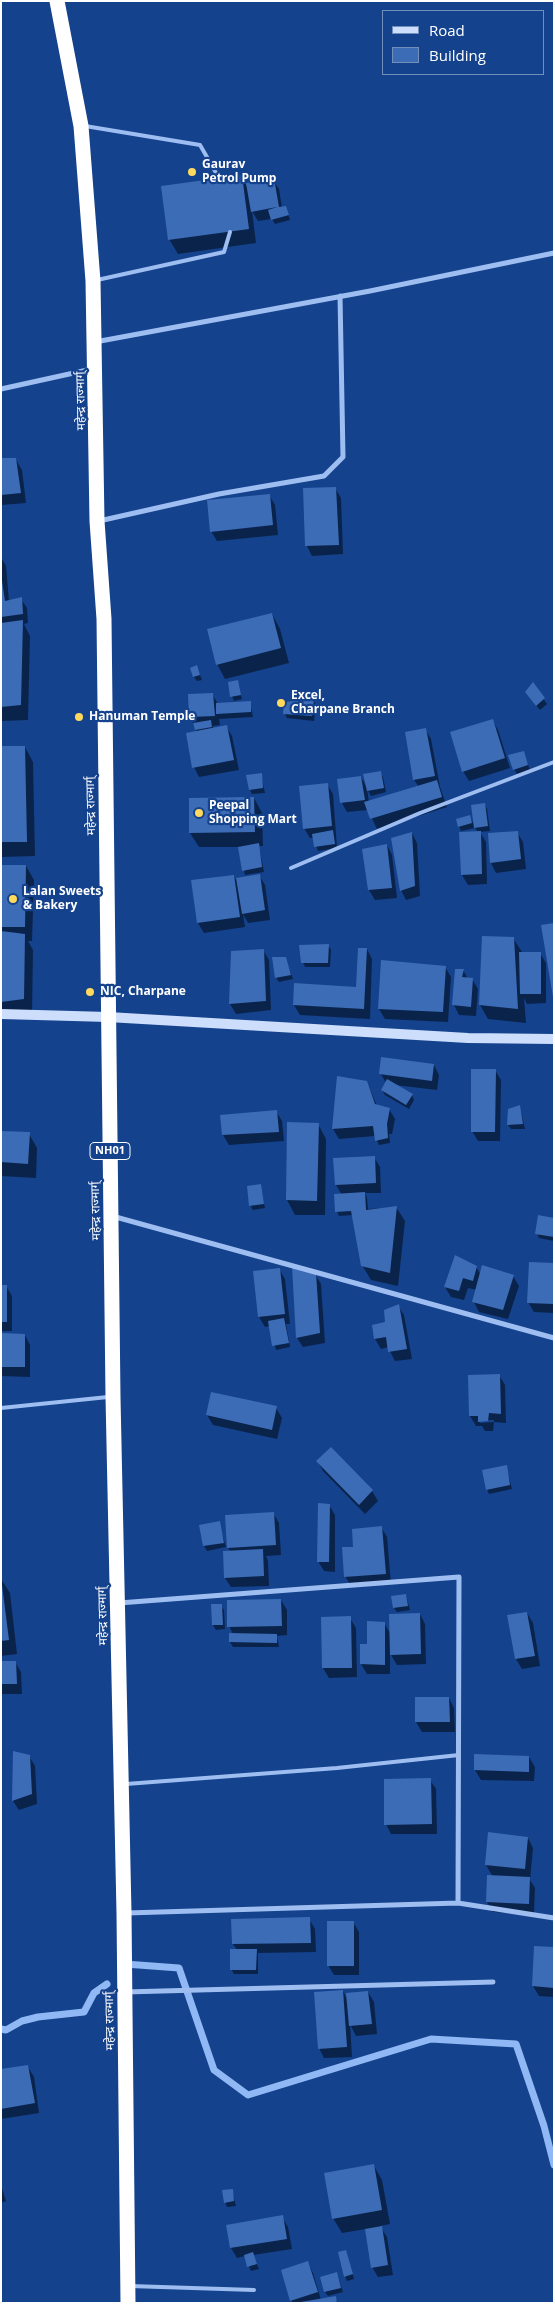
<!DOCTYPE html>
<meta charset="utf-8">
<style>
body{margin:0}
#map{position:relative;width:555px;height:2304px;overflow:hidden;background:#14428d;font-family:"Open Sans",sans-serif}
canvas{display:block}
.frame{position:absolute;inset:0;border:2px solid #fff;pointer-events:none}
.legend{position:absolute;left:382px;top:10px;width:162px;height:65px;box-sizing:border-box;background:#14428d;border:1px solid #728ebb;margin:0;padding:6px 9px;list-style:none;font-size:15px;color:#fff}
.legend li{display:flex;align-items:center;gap:10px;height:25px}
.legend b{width:25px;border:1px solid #728ebb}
</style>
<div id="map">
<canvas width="555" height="2304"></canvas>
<div class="frame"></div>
<ul class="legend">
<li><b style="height:6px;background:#ccdefb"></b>Road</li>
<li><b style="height:14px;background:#3d6cb7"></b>Building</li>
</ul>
</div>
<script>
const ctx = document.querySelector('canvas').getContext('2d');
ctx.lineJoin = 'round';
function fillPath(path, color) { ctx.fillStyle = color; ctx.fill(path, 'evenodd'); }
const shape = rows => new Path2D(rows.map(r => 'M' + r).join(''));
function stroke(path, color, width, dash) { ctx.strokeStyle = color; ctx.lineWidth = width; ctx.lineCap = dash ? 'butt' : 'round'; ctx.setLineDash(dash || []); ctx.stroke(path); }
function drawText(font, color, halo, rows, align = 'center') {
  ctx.font = font + ' "Open Sans","Noto Sans Devanagari",sans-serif'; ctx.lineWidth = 4.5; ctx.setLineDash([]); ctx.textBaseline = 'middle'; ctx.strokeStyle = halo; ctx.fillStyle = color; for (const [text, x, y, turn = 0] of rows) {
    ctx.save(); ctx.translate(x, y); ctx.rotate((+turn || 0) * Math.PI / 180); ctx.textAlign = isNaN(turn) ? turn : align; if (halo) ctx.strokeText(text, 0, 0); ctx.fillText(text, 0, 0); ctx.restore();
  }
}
fillPath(shape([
 [241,176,248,189,273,180,279,189,282,208,286,207,290,220,275,224,272,219,258,221,252,211,256,243,178,254,169,239],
 [1,459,16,460,22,470,26,503,1,505],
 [335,488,341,498,343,554,312,556,307,546],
 [269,495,275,505,278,535,217,541,211,531],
 [1,557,6,566,9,601,21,599,27,608,28,623,24,624,30,636,28,720,1,721],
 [272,614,280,629,289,663,225,679,217,664],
 [197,667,202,680,197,681,194,677],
 [237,682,242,699,234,701,232,696],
 [533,684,547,704,540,710,529,697],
 [212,694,218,704,250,702,253,717,219,719,220,725,213,726,213,729,226,726,232,736,239,770,199,777,194,767,197,732,190,717],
 [313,700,316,705,314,721,287,718,285,714],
 [493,721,498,730,510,768,469,781,463,771],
 [425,729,431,739,440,787,447,807,377,829,368,810,347,812,342,803,361,777,367,788,380,772,383,777,386,792,371,796,367,789,369,802,419,787,414,780],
 [25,747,33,762,35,856,1,857,1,814],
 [523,752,530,770,517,774,514,769],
 [261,775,265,793,252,794,250,790],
 [327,784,333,794,337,848,318,851,314,838,310,838,304,828],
 [254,798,262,813,263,846,259,846,264,872,245,875,239,847,199,847,190,833],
 [484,804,487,809,490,831,480,832,486,842,487,884,468,885,462,875,478,832,475,828,461,831,459,826,469,816,475,826],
 [517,832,523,842,526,869,496,873,491,863,489,834],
 [412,833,417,843,420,896,406,900,401,890],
 [387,845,392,855,397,898,375,900,369,890,364,850],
 [1,866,26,866,34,880,32,941,28,941,33,950,32,1013,1,1018],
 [259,875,265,885,270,920,248,923,243,914,245,927,204,933,198,923,234,876,235,879],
 [513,938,522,952,540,953,546,963,546,1003,527,1004,524,998,526,1023,488,1019,480,1005],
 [328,945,331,950,330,967,305,967,303,962],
 [367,949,372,959,370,1019,300,1015,294,1005,358,988],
 [263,950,269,960,271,1010,236,1014,230,1004],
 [285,958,293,979,279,982,276,978],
 [445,967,451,977,448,1022,385,1019,379,1009],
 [463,970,468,979,472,979,478,989,476,1016,459,1015,454,1005],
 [434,1065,439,1075,437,1090,395,1085,412,1095,414,1100,409,1109,385,1095,382,1090,386,1083,381,1074],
 [495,1070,501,1080,500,1141,478,1141,472,1131],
 [338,1077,367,1082,377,1106,389,1109,395,1119,392,1134,389,1134,390,1143,379,1145,375,1136,339,1139,333,1129],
 [520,1107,525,1129,511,1129,508,1125],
 [276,1111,282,1121,284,1141,229,1145,223,1135],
 [288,1123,318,1124,326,1139,325,1215,295,1215,287,1200],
 [1,1132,29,1134,37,1148,36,1178,1,1176],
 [374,1157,380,1167,381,1193,365,1193,367,1198,368,1209,396,1207,405,1221,398,1286,371,1280,362,1265,353,1215,339,1216,337,1211,342,1195,336,1185],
 [260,1186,265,1208,253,1210,250,1205],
 [554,1219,554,1241,539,1238,537,1233],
 [554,1264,554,1313,534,1312,528,1302],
 [476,1267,481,1275,513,1276,519,1286,508,1319,479,1312,474,1302,477,1290,468,1288,464,1300,451,1297,445,1287],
 [279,1269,285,1279,290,1324,286,1324,290,1347,276,1350,270,1326,265,1327,259,1317],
 [315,1274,321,1284,325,1343,303,1347,297,1338],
 [1,1286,6,1286,12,1296,12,1331,1,1331],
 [398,1306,404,1315,412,1359,395,1361,388,1347,381,1349,375,1339],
 [1,1334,25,1335,30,1345,30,1377,1,1376],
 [499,1375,505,1385,506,1423,494,1422,493,1431,485,1431,482,1426,476,1426,470,1416],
 [480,1420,494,1420,494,1422,480,1423],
 [276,1408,282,1418,277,1439,213,1425,207,1415],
 [318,1462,372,1491,378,1501,365,1514,323,1471],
 [506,1466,512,1489,489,1494,487,1489],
 [329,1505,335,1515,335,1572,324,1571,318,1561],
 [273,1513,279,1523,281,1555,266,1556,268,1561,269,1586,231,1587,225,1578,231,1552,228,1548],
 [219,1523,226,1547,207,1551,204,1546],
 [381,1527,387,1537,391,1584,351,1586,345,1576],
 [1,1579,10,1593,17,1654,1,1656],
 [406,1595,410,1610,397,1612,394,1608],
 [281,1600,287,1610,287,1635,277,1636,279,1647,233,1647,230,1642,233,1634,229,1626],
 [221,1605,224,1610,225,1629,216,1630,213,1625],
 [527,1613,533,1623,540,1666,522,1669,516,1659],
 [420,1614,425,1624,426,1664,397,1665,390,1653,390,1674,367,1674,361,1664,368,1646,384,1623,390,1633],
 [350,1618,356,1628,357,1677,329,1678,323,1668],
 [1,1662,15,1662,21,1672,22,1694,1,1694],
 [449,1698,454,1708,455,1732,422,1732,416,1722,416,1699],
 [15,1753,29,1756,35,1766,37,1804,19,1810,13,1801],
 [529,1757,535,1767,534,1781,481,1780,475,1770],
 [430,1780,436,1789,437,1834,391,1834,386,1824],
 [528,1838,533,1848,530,1880,535,1888,534,1914,493,1912,487,1902,493,1877,486,1865],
 [309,1919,315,1929,316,1952,258,1953,258,1974,234,1974,231,1969,237,1950,233,1944],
 [353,1922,359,1932,359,1975,334,1975,328,1965],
 [554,1948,554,1997,539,1996,533,1986],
 [343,1991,348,2001,368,1992,374,2002,377,2034,356,2036,350,2024,352,2057,324,2058,319,2048],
 [28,2067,34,2077,39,2113,1,2119,1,2071],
 [374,2166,382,2180,390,2224,380,2226,387,2237,393,2275,378,2277,372,2267,366,2229,342,2233,333,2218],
 [1,2185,6,2201,1,2203],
 [232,2190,236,2206,227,2207,225,2202],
 [282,2217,288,2227,292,2249,253,2255,259,2269,251,2271,245,2256,237,2258,231,2248,227,2226],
 [346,2252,354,2279,347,2281,345,2276],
 [308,2263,313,2273,321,2300,335,2297,338,2303,293,2303,291,2300],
 [337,2274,343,2292,328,2296,325,2292]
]), '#0007');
stroke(shape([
 [125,1964,179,1968,214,2070,248,2095,431,2039,516,2044,544,2126,554,2165],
 [1,2029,6,2030,22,2021,38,2017,84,2012,94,1993,107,1984]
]), '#8fb8f4', 7);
fillPath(shape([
 [242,175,249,229,168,240,161,186],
 [274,178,279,207,286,206,289,215,271,220,268,210,277,207,251,212,246,183],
 [1,458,16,458,21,493,1,495],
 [336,487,339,545,305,546,303,488],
 [270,494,273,525,210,532,207,500],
 [1,574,5,601,22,597,23,614,1,617],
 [272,613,281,648,216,665,207,629],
 [23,620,21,705,1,707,1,623],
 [197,665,200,675,193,677,190,668],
 [238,680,241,695,230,697,228,682],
 [533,682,545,698,536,706,525,692],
 [213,693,215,716,189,717,188,694],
 [314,699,312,716,283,714,284,702],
 [251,701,251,712,216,714,216,703],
 [493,719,505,758,462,772,450,732],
 [211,720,212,727,195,730,193,723],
 [227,725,234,760,192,768,186,733],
 [426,728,435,776,413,780,405,732],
 [1,746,25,746,27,842,1,842],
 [524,751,528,765,513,770,508,755],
 [381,771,384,788,367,791,363,774],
 [262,773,263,788,249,790,246,775],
 [361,776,365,800,340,803,337,779],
 [437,780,442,797,370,819,364,802],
 [328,783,332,826,303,829,299,786],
 [254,797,255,832,189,833,189,798],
 [485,803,488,826,474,828,471,805],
 [470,815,472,823,458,827,456,819],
 [333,830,335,844,314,847,312,834],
 [481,831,482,874,461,875,459,832],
 [518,831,521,859,490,863,488,833],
 [412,832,415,886,400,891,391,838],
 [259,843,262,867,242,871,238,847],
 [387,844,392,888,368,890,362,849],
 [1,865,26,865,25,927,1,927],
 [260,874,265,910,242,914,236,878],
 [234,875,240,917,197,923,191,880],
 [554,923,554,996,553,997,541,925],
 [1,931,25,934,24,999,1,1002],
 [482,936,514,937,518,1009,479,1005],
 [329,944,328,963,301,963,299,945],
 [358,948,367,948,364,1009,293,1005,294,983,356,987],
 [264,949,266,1001,229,1004,231,951],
 [519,952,541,952,541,994,520,994],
 [272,957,286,957,291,975,275,978],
 [381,960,446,966,443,1012,378,1009],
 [455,969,464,969,462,977,473,978,471,1007,452,1005],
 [381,1057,434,1064,432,1081,379,1074],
 [471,1069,496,1069,495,1132,471,1132],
 [337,1076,367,1081,375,1104,390,1108,387,1124,388,1138,375,1141,373,1126,332,1129],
 [387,1079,413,1094,406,1105,381,1090],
 [520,1105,523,1124,507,1125,508,1109],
 [277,1110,279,1132,222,1135,220,1115],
 [287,1122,319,1123,317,1201,286,1200],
 [1,1131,30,1132,28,1164,1,1162],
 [375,1156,376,1183,335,1185,333,1158],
 [261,1184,264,1204,249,1206,247,1186],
 [365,1192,366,1210,397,1206,390,1273,361,1266,351,1211,335,1212,334,1194],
 [538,1215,554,1218,554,1237,535,1234],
 [455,1255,477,1266,473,1281,463,1278,459,1291,444,1287],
 [529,1262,554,1263,554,1304,527,1303],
 [482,1265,514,1275,503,1310,472,1302],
 [292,1266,316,1273,320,1333,296,1338],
 [280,1268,285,1314,258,1317,253,1271],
 [1,1285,7,1285,7,1322,1,1322],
 [399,1304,407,1349,388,1352,386,1337,374,1339,372,1325,385,1322,384,1310],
 [284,1318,289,1343,272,1346,268,1321],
 [1,1333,25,1334,25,1367,1,1367],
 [500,1374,501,1414,489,1413,488,1421,478,1422,478,1416,469,1416,468,1375],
 [211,1392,277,1406,272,1430,206,1415],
 [331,1447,373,1490,359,1505,316,1461],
 [507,1465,510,1485,486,1490,482,1470],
 [318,1503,330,1504,329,1562,317,1562],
 [274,1512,276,1545,227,1548,225,1515],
 [220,1521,224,1543,203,1546,199,1525],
 [382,1526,386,1574,344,1577,342,1547,353,1547,352,1529],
 [263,1549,264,1576,224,1578,223,1551],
 [1,1577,9,1640,1,1641],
 [406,1594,408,1606,393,1608,391,1596],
 [281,1599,282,1626,227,1627,227,1600],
 [211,1604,222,1604,223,1625,212,1625],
 [527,1612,535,1656,515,1659,507,1615],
 [420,1613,421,1654,390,1655,389,1614],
 [351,1616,352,1668,322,1668,321,1617],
 [367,1621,385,1622,385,1665,360,1664,360,1644,367,1644],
 [229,1633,277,1634,277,1643,229,1642],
 [1,1661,16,1661,17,1684,1,1684],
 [415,1697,449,1697,450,1722,415,1722],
 [13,1751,30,1755,32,1794,12,1801],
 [474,1754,529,1756,529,1772,474,1770],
 [431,1778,432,1824,384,1825,384,1779],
 [488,1832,528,1837,525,1869,485,1865],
 [487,1875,530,1877,529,1904,486,1902],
 [310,1917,311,1943,232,1944,231,1919],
 [327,1921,354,1921,354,1966,327,1966],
 [534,1946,554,1947,554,1988,532,1986],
 [230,1949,257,1949,256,1970,230,1970],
 [343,1990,347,2047,318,2049,314,1992],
 [368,1991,372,2024,349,2026,346,1993],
 [28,2065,35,2103,1,2109,1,2069],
 [374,2164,382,2210,332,2219,324,2173],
 [233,2189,234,2201,224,2203,222,2190],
 [283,2215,287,2239,230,2248,226,2225],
 [382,2226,388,2265,371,2268,365,2229],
 [346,2250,353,2274,344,2277,338,2252],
 [253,2252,257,2264,247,2267,244,2255],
 [308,2261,318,2292,290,2301,281,2270],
 [337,2272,341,2288,324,2292,320,2277],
 [336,2296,337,2303,301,2303,301,2302]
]), '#3d6cb7');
stroke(shape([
 [85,126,200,145,219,178],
 [97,280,224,252,230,232],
 [291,868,420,813,554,762],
 [1,1408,108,1397],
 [126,1784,337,1768,459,1755],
 [130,2286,254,2290]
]), '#9ebef1', 4);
stroke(shape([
 [95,342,370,291,554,253],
 [1,389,92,369],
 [99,521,219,494,324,476,343,457,340,296],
 [112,1216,554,1338],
 [119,1603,459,1577,458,1903],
 [127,1913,458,1903,554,1918],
 [125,1992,493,1982]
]), '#9ebef1', 5);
stroke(shape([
 [1,1014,108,1017,468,1038,554,1039]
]), '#ccdefb', 10);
stroke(shape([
 [57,1,81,126,93,281,97,521,104,619,113,1397,124,1913,128,2303]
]), '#fff', 15);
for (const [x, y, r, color] of [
 [192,172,5,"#ffd95d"],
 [281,703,5,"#ffd95d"],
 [79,717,5,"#ffd95d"],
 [199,813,5,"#ffd95d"],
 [13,899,5,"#ffd95d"],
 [90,992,5,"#ffd95d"]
]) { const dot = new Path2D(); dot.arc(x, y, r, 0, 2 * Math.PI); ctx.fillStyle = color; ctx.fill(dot); stroke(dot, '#14428d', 2); }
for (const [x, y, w] of [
 [110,1151,40]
]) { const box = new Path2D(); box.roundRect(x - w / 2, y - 8.5, w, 17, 4); ctx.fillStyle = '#14428d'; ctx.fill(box); stroke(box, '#fff', 1); }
drawText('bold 11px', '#fff', null, [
 ["NH01",110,1151]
]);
drawText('bold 12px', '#fff', '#14428d', [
 ["Gaurav",202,165],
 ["Petrol Pump",202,179],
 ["Excel,",291,696],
 ["Charpane Branch",291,710],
 ["Hanuman Temple",89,717],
 ["Peepal",209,806],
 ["Shopping Mart",209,820],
 ["Lalan Sweets",23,892],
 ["& Bakery",23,906],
 ["NIC, Charpane",100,992]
], 'left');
drawText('12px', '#fff', '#14428d', [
 ["महेन्द्र राज्मार्ग्",81,401,-91],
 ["महेन्द्र राज्मार्ग्",91,806,-91],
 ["महेन्द्र राज्मार्ग्",96,1211,-91],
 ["महेन्द्र राज्मार्ग्",103,1616,-91],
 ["महेन्द्र राज्मार्ग्",110,2021,-91]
]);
</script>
